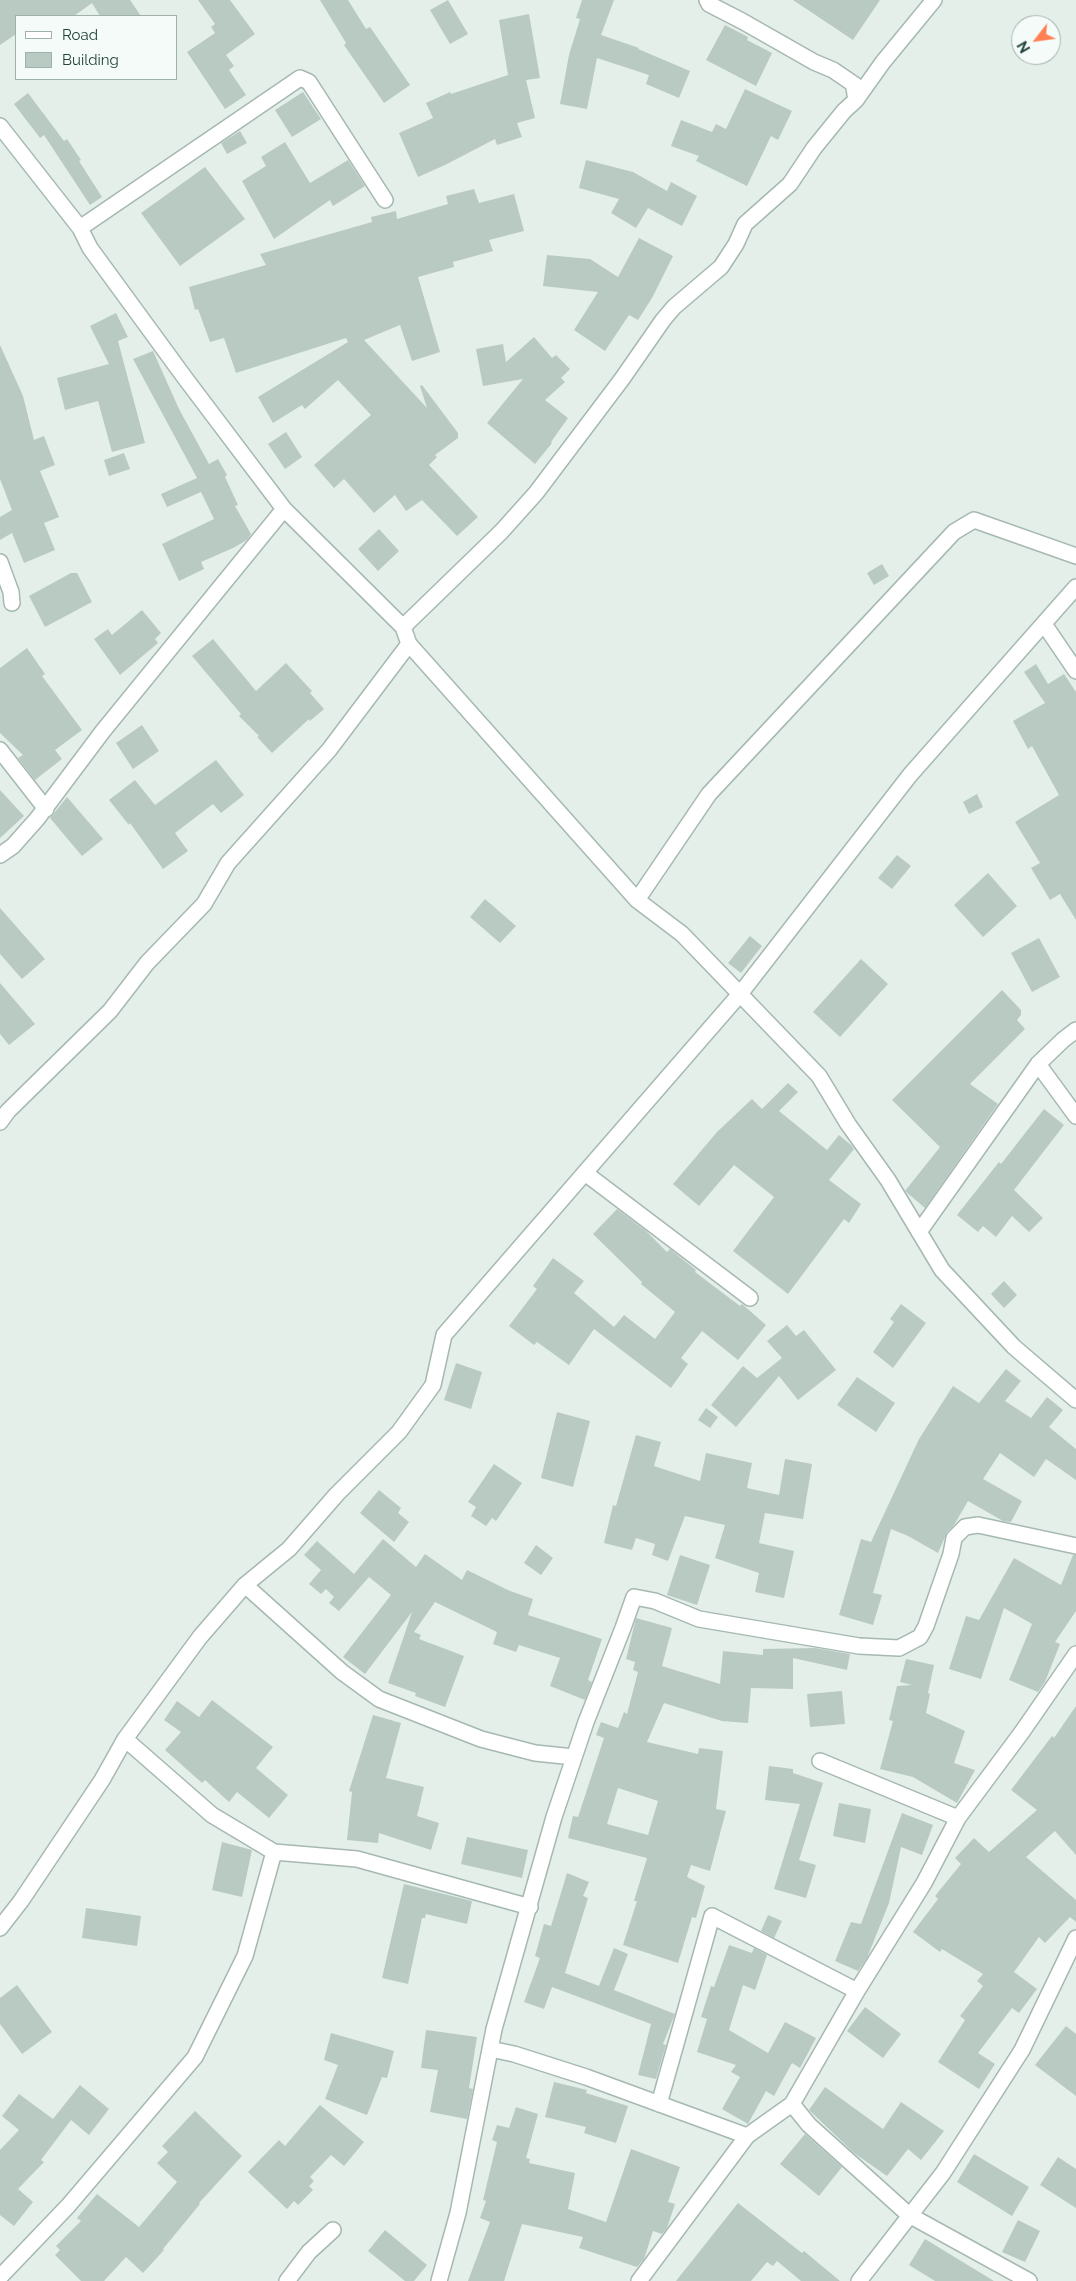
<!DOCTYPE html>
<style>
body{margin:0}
#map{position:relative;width:1076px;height:2281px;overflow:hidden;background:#e4efea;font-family:Raleway,sans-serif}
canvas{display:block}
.legend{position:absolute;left:15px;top:15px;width:162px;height:65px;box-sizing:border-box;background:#f5fbf8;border:1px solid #a0b1ac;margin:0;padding:6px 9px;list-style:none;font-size:15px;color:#21433b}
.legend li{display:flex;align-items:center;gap:10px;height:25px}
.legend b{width:25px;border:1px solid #a0b1ac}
.north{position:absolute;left:1011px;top:15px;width:50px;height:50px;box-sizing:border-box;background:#f5fbf8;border:1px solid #a0b1ac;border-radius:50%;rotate:240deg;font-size:14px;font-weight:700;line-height:20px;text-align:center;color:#21433b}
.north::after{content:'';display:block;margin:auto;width:18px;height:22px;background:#ff8052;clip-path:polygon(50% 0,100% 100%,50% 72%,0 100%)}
</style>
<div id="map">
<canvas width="1076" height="2281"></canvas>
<ul class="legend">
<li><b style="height:6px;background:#fff"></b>Road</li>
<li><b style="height:14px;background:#b9cac3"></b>Building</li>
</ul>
<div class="north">N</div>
</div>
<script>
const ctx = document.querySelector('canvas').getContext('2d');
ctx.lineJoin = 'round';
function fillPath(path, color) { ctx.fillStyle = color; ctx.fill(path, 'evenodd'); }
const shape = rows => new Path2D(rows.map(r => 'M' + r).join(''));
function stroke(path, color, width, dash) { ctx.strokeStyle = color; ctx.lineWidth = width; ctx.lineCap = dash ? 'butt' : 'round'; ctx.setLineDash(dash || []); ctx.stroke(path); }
fillPath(shape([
 [0,0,130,0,141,16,100,16,92,3,74,16,16,16,16,34,0,45],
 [198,0,230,0,255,34,226,55,234,66,229,70,246,95,225,109,187,52,215,33,211,27,215,24],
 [320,0,348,0,366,29,370,27,410,85,384,103,344,45,346,43],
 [448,0,468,34,450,44,430,10],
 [582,0,614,0,601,35,639,48,638,49,690,71,679,98,646,84,649,75,597,58,587,109,560,104,569,55,580,19,576,18],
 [793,0,880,0,853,40],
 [529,14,540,78,526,80,535,118,517,123,522,137,497,145,495,139,445,165,418,177,399,133,433,118,426,103,450,92,451,94,508,75,499,20],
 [725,25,748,37,747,40,772,53,756,86,706,60],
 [745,89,792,111,778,140,771,136,747,186,696,161,699,156,671,146,681,120,712,132,716,124,726,129],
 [303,92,321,119,292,137,275,110],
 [28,93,64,141,67,139,81,160,79,161,102,197,90,205,44,135,40,138,14,104],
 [240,131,247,143,227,154,221,143],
 [285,142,310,183,348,160,365,186,333,206,330,200,274,239,242,181,266,166,261,157],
 [586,160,633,172,667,191,671,182,697,196,682,226,648,208,636,228,611,213,619,199,579,188],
 [205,167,245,219,180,266,141,213],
 [474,189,479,203,514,194,524,231,489,240,493,251,453,262,454,267,418,277,440,352,412,361,400,325,364,340,427,408,420,386,422,385,458,433,458,438,435,455,437,457,429,465,478,517,457,536,422,500,406,511,395,495,374,513,344,479,334,488,314,465,371,415,338,380,305,409,302,405,273,423,258,397,348,342,346,338,236,373,224,338,210,342,198,309,195,310,189,287,266,265,260,254,372,222,371,217,396,211,397,219,448,204,446,196],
 [639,238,673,256,652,298,638,320,629,315,605,351,574,330,598,292,543,286,547,255,590,259,618,277],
 [116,313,128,337,118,341,145,443,112,452,98,401,65,410,57,378,109,364,90,326],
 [534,337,552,358,556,355,570,369,561,378,565,382,545,400,568,418,551,442,552,443,535,464,487,423,523,379,483,386,476,349,503,344,506,362],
 [0,345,23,396,34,440,44,436,55,465,40,471,59,517,44,523,55,550,24,563,12,533,0,540,0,517,12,510,0,479],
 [153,351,179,409,209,464,218,459,227,475,225,477,238,505,235,506,251,534,247,540,233,548,201,562,204,569,179,581,162,544,214,519,201,492,167,507,161,494,197,478,133,359],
 [286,432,302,457,285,469,268,444],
 [124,453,130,469,109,476,104,460],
 [379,529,399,551,378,571,358,549],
 [882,564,889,576,874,585,867,573],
 [71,573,77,573,92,602,45,627,29,596],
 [142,610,161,633,155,639,158,643,120,675,94,639,108,629,112,635],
 [213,639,256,691,286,663,312,691,310,693,324,709,310,721,309,719,272,753,257,737,259,736,239,716,241,714,192,656],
 [27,648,45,674,42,676,82,730,55,750,62,759,35,780,18,758,23,755,0,733,0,668],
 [1036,664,1048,684,1064,674,1076,692,1076,920,1060,894,1050,900,1031,868,1040,863,1015,822,1059,795,1032,746,1028,749,1013,721,1045,703,1024,672],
 [142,725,159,751,133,769,116,743],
 [216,760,244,795,221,813,213,804,175,833,188,851,163,869,130,823,129,825,109,800,135,780,155,805],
 [0,790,24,816,0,838],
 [977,794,983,807,969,814,963,802],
 [67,797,103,839,82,856,50,818],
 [897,855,911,866,892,889,878,878],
 [988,873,1017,906,983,937,954,905],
 [485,899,516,926,500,943,470,917],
 [0,908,45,959,22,979,0,954],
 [750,936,762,946,741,973,728,963],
 [1039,938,1060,977,1032,992,1011,953],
 [861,959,888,984,840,1037,813,1012],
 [0,983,35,1024,9,1045,0,1034],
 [1002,990,1021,1010,1021,1015,1017,1020,1025,1029,970,1084,998,1104,925,1208,905,1191,940,1147,892,1100],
 [788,1083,798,1092,779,1111,827,1150,839,1135,851,1145,854,1149,829,1180,861,1204,849,1223,844,1219,788,1294,733,1251,774,1197,734,1165,699,1206,673,1184,717,1132,752,1099,762,1109],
 [1044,1109,1064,1125,1014,1190,1043,1218,1029,1232,1012,1216,996,1237,983,1226,978,1232,957,1215,999,1162,1001,1164],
 [617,1209,646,1231,667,1252,670,1249,696,1270,695,1272,740,1306,742,1304,766,1325,738,1360,702,1331,681,1358,688,1364,671,1388,594,1329,569,1365,537,1342,534,1345,509,1326,537,1289,533,1286,553,1258,584,1281,574,1293,614,1327,624,1315,655,1339,675,1312,641,1284,642,1282,593,1234],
 [1004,1281,1017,1295,1004,1308,991,1294],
 [901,1304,926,1323,893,1368,873,1352,894,1322,890,1319],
 [787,1325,796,1336,804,1330,836,1370,798,1400,779,1376,736,1427,711,1405,743,1366,757,1378,782,1358,767,1341],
 [456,1363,482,1372,471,1409,444,1400],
 [1006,1369,1021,1381,1005,1401,1031,1418,1047,1397,1063,1410,1049,1427,1076,1449,1076,1480,1046,1459,1034,1477,1000,1453,983,1479,1022,1501,1011,1522,1003,1521,968,1501,954,1525,947,1532,938,1553,908,1536,891,1529,873,1593,882,1595,873,1625,839,1615,861,1539,871,1542,919,1439,953,1386,979,1403],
 [857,1377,895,1403,876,1432,837,1405],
 [706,1408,718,1417,710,1428,698,1420],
 [557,1412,590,1421,573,1487,541,1478],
 [636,1435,661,1442,654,1466,700,1481,706,1453,752,1463,747,1488,779,1495,785,1459,812,1464,803,1519,765,1513,759,1543,794,1551,784,1598,755,1592,759,1573,715,1558,725,1525,685,1516,668,1561,652,1555,655,1544,636,1538,632,1550,604,1543,613,1505,616,1506],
 [494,1464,522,1483,496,1521,492,1518,486,1526,471,1516,476,1507,468,1502],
 [379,1490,401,1508,398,1513,409,1522,394,1542,360,1513],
 [383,1539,416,1567,425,1554,462,1580,467,1570,510,1591,533,1599,528,1615,602,1639,588,1680,592,1682,585,1700,550,1686,560,1658,519,1645,516,1652,493,1644,497,1632,435,1602,414,1632,421,1635,419,1639,464,1656,445,1707,415,1696,416,1693,388,1683,412,1612,365,1674,343,1657,391,1595,369,1577,339,1611,329,1603,334,1597,326,1589,321,1594,309,1584,321,1570,304,1555,317,1541,354,1574],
 [536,1545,553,1558,541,1575,524,1563],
 [680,1555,710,1565,697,1605,667,1595],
 [1073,1555,1076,1555,1076,1611,1055,1642,1060,1644,1045,1682,1038,1692,1009,1680,1032,1624,1004,1608,981,1679,949,1669,966,1616,979,1620,1014,1558,1061,1585],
 [636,1618,672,1628,662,1666,720,1684,723,1651,763,1655,763,1649,815,1648,850,1654,847,1670,793,1658,793,1689,751,1688,748,1723,722,1721,664,1703,647,1742,698,1754,699,1748,723,1751,716,1809,726,1811,710,1871,691,1865,687,1877,705,1886,696,1918,692,1917,678,1963,623,1945,637,1901,634,1901,647,1858,568,1838,573,1816,578,1817,604,1738,596,1735,601,1722,618,1728,624,1712,627,1714,638,1672,633,1670,635,1662,626,1659],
 [618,1788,658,1801,648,1835,607,1824],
 [906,1659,934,1665,928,1693,930,1694,926,1713,965,1731,954,1763,975,1770,957,1803,913,1777,880,1769,893,1721,889,1720,897,1686,912,1685,900,1682],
 [842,1691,845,1724,810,1727,807,1694],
 [212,1700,273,1747,256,1768,288,1795,269,1818,237,1792,229,1802,205,1780,202,1783,165,1750,181,1732,164,1720,177,1701,199,1717],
 [1076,1706,1076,1855,1055,1831,1026,1857,1076,1900,1076,1922,1070,1917,1045,1943,1039,1937,1014,1972,1037,1989,1019,2013,1012,2008,978,2053,995,2064,979,2089,938,2062,965,2020,960,2016,983,1986,977,1981,983,1974,942,1949,940,1952,913,1932,938,1899,935,1896,961,1864,955,1858,974,1838,989,1852,1037,1810,1011,1790,1052,1736,1054,1738],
 [373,1715,401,1723,386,1778,424,1787,417,1816,439,1823,431,1850,379,1833,378,1843,347,1840,352,1792,349,1791],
 [769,1766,793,1769,793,1773,823,1783,799,1860,816,1865,806,1898,774,1889,800,1804,765,1800],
 [839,1803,871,1809,865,1843,833,1836],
 [902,1813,933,1825,922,1855,901,1847,889,1903,867,1958,858,1971,835,1961,851,1922,861,1924],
 [467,1837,528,1850,522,1878,461,1864],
 [222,1842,252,1850,242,1897,212,1890],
 [567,1873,589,1882,583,1896,588,1898,565,1973,599,1986,614,1948,628,1954,614,1990,675,2014,663,2044,666,2045,656,2079,638,2075,651,2024,552,1987,544,2009,524,2002,540,1958,535,1956,544,1924,551,1926],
 [404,1884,472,1901,467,1924,426,1914,425,1918,422,1918,408,1984,382,1978],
 [86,1908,141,1916,137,1946,82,1938],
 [768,1915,782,1921,774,1938,761,1931],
 [729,1945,752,1953,754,1948,767,1955,755,1990,743,1985,729,2030,768,2053,785,2022,816,2038,800,2068,792,2063,774,2096,766,2091,748,2124,722,2109,740,2077,731,2072,736,2065,697,2052,707,2019,701,2017,711,1986,714,1987],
 [17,1985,52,2032,22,2054,0,2024,0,1998],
 [865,2007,901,2034,883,2058,847,2031],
 [1066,2026,1076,2034,1076,2096,1035,2065],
 [426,2030,477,2037,469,2088,473,2089,467,2119,430,2112,438,2070,421,2068],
 [331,2033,394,2051,387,2078,382,2077,367,2115,325,2099,338,2065,324,2060],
 [554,2082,587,2090,586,2093,628,2106,616,2143,584,2133,586,2127,545,2117],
 [80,2085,109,2109,89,2135,71,2120,41,2160,44,2162,18,2189,33,2202,14,2226,0,2215,0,2150,19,2130,2,2116,19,2094,53,2119],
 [825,2087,883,2129,901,2102,944,2131,921,2160,908,2149,887,2176,854,2153,809,2110],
 [320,2105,364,2142,344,2166,331,2155,310,2177,314,2181,309,2186,313,2190,298,2205,294,2201,287,2209,248,2172,279,2140,285,2146],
 [516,2107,538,2114,526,2158,530,2159,529,2163,575,2173,568,2209,606,2222,631,2149,680,2167,668,2202,675,2204,667,2228,662,2234,653,2231,644,2259,637,2267,579,2248,583,2237,522,2224,504,2281,468,2281,490,2222,480,2218,486,2201,483,2200,497,2142,492,2140,497,2125,509,2128],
 [195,2111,242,2156,199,2203,200,2204,163,2249,164,2250,143,2273,126,2257,104,2281,81,2281,55,2255,60,2250,56,2246,81,2221,77,2218,97,2194,139,2227,177,2182,157,2163,168,2152,162,2146],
 [805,2134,842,2167,819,2196,780,2164],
 [974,2154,1029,2187,1012,2216,957,2182],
 [1058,2157,1076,2169,1076,2208,1040,2185],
 [738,2203,802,2253,804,2251,840,2281,801,2281,777,2261,773,2266,767,2262,751,2281,676,2281],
 [1018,2220,1040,2231,1025,2262,1002,2252],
 [385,2230,427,2265,414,2281,405,2281,368,2251],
 [925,2239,994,2281,935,2281,909,2265]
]), '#b9cac3');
const minor = shape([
 [856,100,883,62,934,0],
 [0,126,80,228,90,248,185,378,284,509,403,627,409,644,637,900,682,934,819,1076,848,1124,888,1180,942,1270,1014,1347,1076,1400],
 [80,228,300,78,309,82,385,200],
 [0,562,11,592,12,603],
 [1044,624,1076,671],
 [403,627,501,532,536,493,622,379,663,320,674,307,721,267,736,244,745,224,790,184,814,148,844,111,856,100,854,88,855,85,833,70,814,62,742,21,709,4,707,0],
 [0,750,46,809],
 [0,855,13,846,37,819,103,731,284,509],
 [637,900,709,794,954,532,974,520,1076,556],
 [1038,1064,1076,1116],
 [0,1122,8,1111,110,1011,147,963,204,904,228,863,329,750,409,644],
 [585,1173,750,1298],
 [919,1232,1038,1064,1063,1040,1076,1030],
 [245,1585,342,1672,379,1699,481,1739,535,1753,574,1757],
 [125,1739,212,1815,274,1852,357,1859,530,1907],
 [820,1761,958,1818],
 [0,1928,21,1901,102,1780,125,1739,200,1637,245,1585,289,1549,337,1494,399,1432,433,1385,444,1335,740,994,910,775,1076,587],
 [490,2049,514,2054,586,2077,747,2136],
 [659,2104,712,1916,857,1991],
 [0,2277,68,2206,195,2057,245,1956,274,1852],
 [287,2281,309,2252,333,2230],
 [439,2281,458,2213,494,2029,554,1817,586,1722,623,1628,634,1597,655,1601,699,1619,859,1646,899,1648,920,1637,926,1626,951,1554,954,1538,965,1527,978,1525,1076,1546],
 [639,2281,747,2136,792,2104],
 [859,2281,943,2173,1022,2050,1076,1938],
 [1029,2281,909,2215,809,2125,792,2104,857,1991,924,1883,958,1818,1022,1732,1076,1654]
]);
stroke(minor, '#a6b8b2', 18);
stroke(minor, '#fff', 15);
</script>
